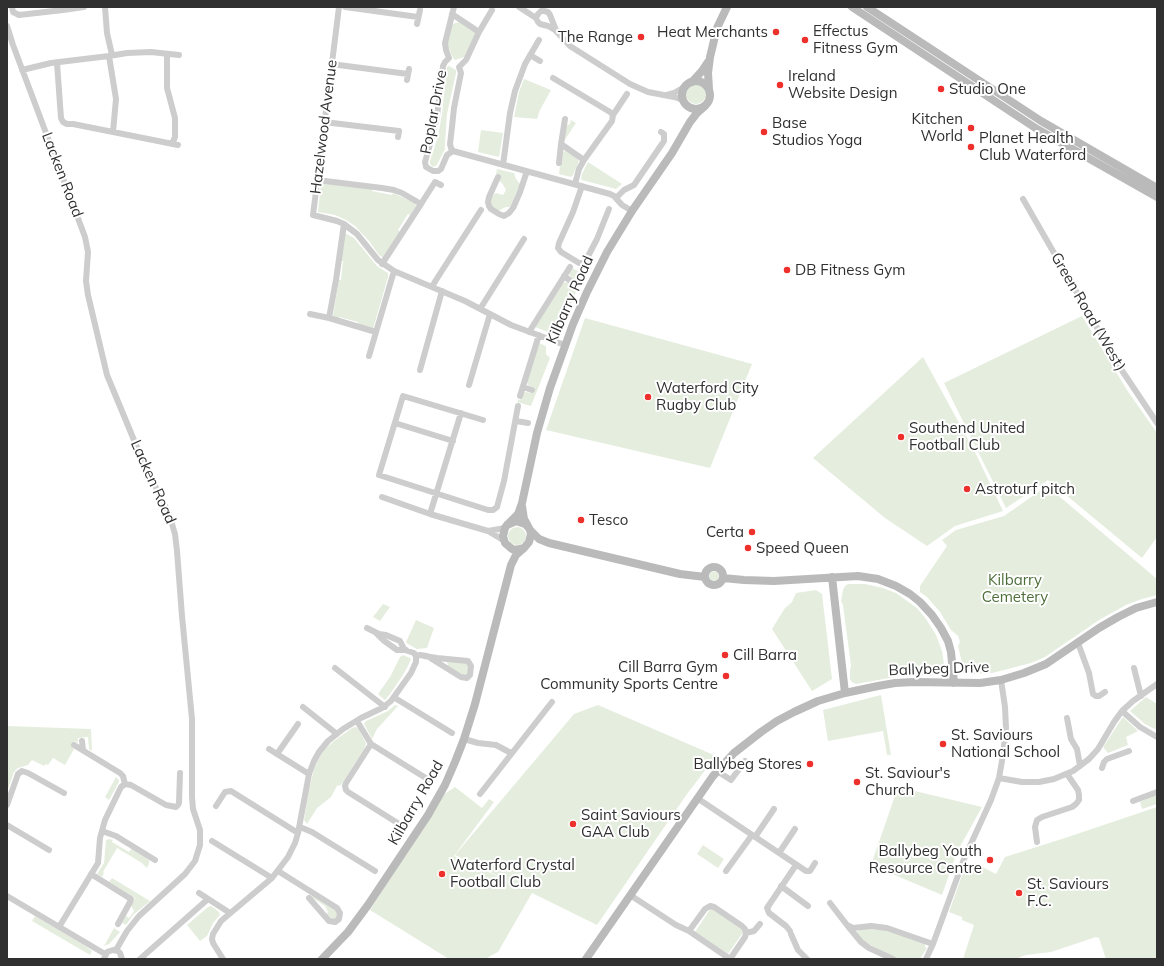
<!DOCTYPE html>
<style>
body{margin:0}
#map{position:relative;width:1164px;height:966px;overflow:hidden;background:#fff;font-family:Mulish,sans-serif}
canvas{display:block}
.frame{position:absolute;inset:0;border:8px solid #303030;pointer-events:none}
</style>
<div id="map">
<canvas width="1164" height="966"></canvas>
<div class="frame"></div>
</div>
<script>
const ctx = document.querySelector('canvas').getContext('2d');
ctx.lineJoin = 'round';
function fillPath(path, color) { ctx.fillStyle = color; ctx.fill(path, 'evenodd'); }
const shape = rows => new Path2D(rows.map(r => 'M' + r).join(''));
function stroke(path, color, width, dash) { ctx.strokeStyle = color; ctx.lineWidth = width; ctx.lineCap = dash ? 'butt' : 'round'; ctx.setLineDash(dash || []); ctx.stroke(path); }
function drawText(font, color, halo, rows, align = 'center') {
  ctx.font = font + ' Mulish,sans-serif'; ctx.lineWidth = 4; ctx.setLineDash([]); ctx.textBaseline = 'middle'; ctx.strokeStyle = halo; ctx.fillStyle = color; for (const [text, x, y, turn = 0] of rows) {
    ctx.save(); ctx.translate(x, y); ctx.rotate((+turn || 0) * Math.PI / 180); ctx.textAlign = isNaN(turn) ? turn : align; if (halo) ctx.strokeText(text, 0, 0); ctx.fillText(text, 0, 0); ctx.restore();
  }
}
fillPath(shape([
 [459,22,475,32,475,35,464,57,455,60,453,58,447,44,452,24],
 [449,66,456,70,456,73,447,114,445,144,445,149,437,165,433,167,430,164,430,161,438,136,442,114,447,67],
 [524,79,551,90,540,110,537,119,514,117,519,92],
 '686 94a10 10 0 1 1 20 0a10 10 0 1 1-20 0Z',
 [571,120,576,123,564,141,566,126,570,124],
 [481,130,503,133,499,157,478,152],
 [565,150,578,158,577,159,579,161,573,175,571,177,559,174,560,165,562,164,563,153],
 [588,162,622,184,616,189,582,180,581,179,582,174],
 [497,169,514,173,516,179,520,184,510,207,506,207,498,211,491,206,490,199,492,196,496,193,503,195,506,190,502,183,499,181,501,176,496,174],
 [321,183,372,189,372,191,392,195,393,193,415,203,416,206,410,215,408,214,398,230,400,232,383,258,379,255,369,241,355,226,346,220,335,215,318,212],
 [345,233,354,238,377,266,388,273,388,277,373,329,358,324,358,322,339,317,339,319,334,318,333,316,339,280,341,280,343,261,341,261],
 [572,268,583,274,561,329,554,329,551,333,535,327,562,284,566,282,572,285,575,281,570,276,569,273],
 [1082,316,1127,390,1157,433,1157,537,1142,558,1048,480,1006,508,944,383],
 [585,318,752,364,710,468,546,430],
 [539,343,546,346,546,354,550,358,531,406,517,402,518,400,520,400,522,397,524,392,533,393,535,388,528,385,527,381],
 [923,357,976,454,1003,511,955,526,927,546,885,518,813,458],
 [1047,486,1157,579,1157,595,1142,599,1126,605,1099,620,1045,657,1031,663,992,673,971,674,963,667,958,646,960,642,958,636,951,630,940,612,927,597,920,592,920,586,947,546,942,540,956,530,1004,516],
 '508 536a9 9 0 1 1 18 0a9 9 0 1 1-18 0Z',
 '709.5 576a4.5 4.5 0 1 1 9 0a4.5 4.5 0 1 1-9 0Z',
 [848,584,865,584,883,588,896,593,917,608,926,619,936,635,942,651,945,670,943,674,940,675,900,676,856,684,852,682,850,679,850,671,851,666,843,605,841,601,843,590,845,586],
 [816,590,822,594,832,679,812,691,772,629,785,608,792,602,796,593],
 [383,604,390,607,380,621,373,617],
 [416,620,434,628,427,648,417,649,408,644,406,642],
 [403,655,410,658,411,659,408,666,403,675,390,694,385,700,378,694,390,677,400,657],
 [449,661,466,663,469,666,468,674,464,675,448,666,447,662],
 [881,695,891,755,887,755,883,731,828,741,823,710],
 [1146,697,1157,704,1157,730,1145,724,1130,711],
 [395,705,398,706,377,729,372,739,364,724,366,721,388,711],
 [598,705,716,756,687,794,597,925,532,893,498,952,485,959,449,959,370,910,443,795,455,787,482,808,489,799,494,802,454,856,518,886,455,855,574,714],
 [1123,717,1138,731,1126,737,1128,745,1108,753,1103,747],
 [7,726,91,729,92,751,89,749,88,737,78,738,78,743,74,741,71,746,74,749,65,765,53,758,48,765,46,764,44,766,32,760,28,765,18,768,14,772,7,792],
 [355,727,358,728,366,743,365,748,341,785,337,786,331,797,317,808,307,824,304,820,308,794,314,769,320,756,325,749,334,741,352,728],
 [116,777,119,780,119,782,109,800,105,797],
 [898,787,982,807,957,852,942,895,871,865],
 [1157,794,1157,804,1142,809,1140,802],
 [1157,807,1157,959,1106,959,1099,938,1096,937,1051,952,1026,955,1015,959,963,959,974,925,962,920,962,917,949,912,964,870,972,868,975,863,996,874,1005,857,1065,838],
 [109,839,113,840,112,842,129,852,132,848,149,860,149,864,147,868,142,863,117,848,103,872,104,873,102,877,97,874,104,863,106,840],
 [703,845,724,859,718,868,697,854],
 [112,878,150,901,133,915,126,925,122,923,126,916,129,918,134,911,131,906,135,898,109,882],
 [311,896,313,896,337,911,338,917,333,920,326,914,328,912,325,906,311,897],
 [211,906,219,912,220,915,213,923,207,936,200,941,187,925,208,907],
 [711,908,744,931,728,954,695,932],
 [35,916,84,945,92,951,90,955,32,921],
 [114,928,120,932,109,944,104,946],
 [865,929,886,930,925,944,925,947,927,948,920,959,897,959,872,946,862,940,856,934,857,931]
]), '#e5eede');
stroke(shape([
 [12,7,13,12,19,15,63,10,84,7],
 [105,7,107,33,112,55],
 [339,7,313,215,337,221,344,224],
 [345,7,418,17],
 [454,7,445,43,446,50,449,58,445,62,443,66,437,116,433,134,425,162,426,167,433,171,438,171,441,169,447,155,453,151,451,148,450,144,452,127,454,108,461,73,459,67,466,60,479,32,492,10],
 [519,7,536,18,538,22,540,24,548,26,555,30,570,46,630,84,648,92,674,97,683,100],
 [452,14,479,32],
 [536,18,538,14,541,11,544,11,548,12,550,15,556,30],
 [417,24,420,10],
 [7,26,13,45,85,237,88,252,86,281,88,295,107,375,141,457,169,514,175,534,177,551,182,616,192,719,192,797,193,809,200,830,200,845,195,861,185,874,139,916,127,931,116,950],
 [167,54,167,88,175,118,175,137,172,144],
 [530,55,540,61],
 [109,56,116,99,113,132],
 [57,63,61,118,63,122,67,124,73,124,178,145],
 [331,64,408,74],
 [22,70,51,63,109,56,127,53,151,52,179,55],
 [553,78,610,112,613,115,612,121,584,160],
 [407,80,409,69],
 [667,95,674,93,686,86],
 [613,115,627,94],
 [565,119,561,144,584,160,579,169,575,184],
 [324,122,399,131,398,137],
 [453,151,610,194,614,196,622,205,632,211],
 [559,163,561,144],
 [503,165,510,113,515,91,525,64,539,40],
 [498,177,489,197,488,202,489,206,491,209,499,214,504,216,509,213,513,208,520,192,527,171],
 [317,180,382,188,394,190,402,193,421,204,382,264],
 [582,186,573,212,559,243,558,248,561,252,579,263,582,263,585,262,597,239,609,209],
 [616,198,624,190,634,185,664,141,664,134,661,132],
 [1023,199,1119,366,1157,423],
 [421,204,435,182,441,185],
 [564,276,572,282],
 [432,287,436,280,481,210],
 [480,309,524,239],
 [310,314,329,318],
 [376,332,329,318,336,280,344,224,357,234,378,260,394,271,465,301,511,325,565,345],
 [529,332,570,267],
 [369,356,394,271],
 [420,370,442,291],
 [469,385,490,314],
 [523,387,532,390],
 [520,396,539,335],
 [461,413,430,514,488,531,503,540],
 [483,420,403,396,379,475,488,510,493,510,497,507,504,481,518,406],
 [516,421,528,423],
 [395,423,453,441],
 [382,497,430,514],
 [488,531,505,528],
 [367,628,379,634,386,635,400,641,404,649,406,650],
 [377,634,383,640,397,650,405,650,414,653,416,656],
 [1078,643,1089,673,1093,694,1096,696,1099,696,1105,692],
 [416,656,420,655,427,656,461,677,467,678,470,675,471,666,468,661,437,658,424,656],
 [335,668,385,707],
 [1134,668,1141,696],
 [395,698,452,733],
 [303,707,337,734],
 [1122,711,1140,727,1157,737],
 [1067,718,1071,739,1077,749,1080,766],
 [357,721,371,744,346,783,345,786,346,790,348,792,404,827],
 [464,739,478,743,496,745,511,753],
 [82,741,83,750],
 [371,744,429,780],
 [74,745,120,773,123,776,125,784],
 [269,749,309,774],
 [277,754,298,724],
 [1102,768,1104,762,1107,759,1129,751],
 [717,771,731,780,745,761],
 [999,778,1022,782,1039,782,1054,779,1073,771,1089,759,1098,749,1114,722,1122,711,1133,701,1157,684],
 [125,784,131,785,166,805,176,807,178,805,179,803,180,773],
 [480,794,552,702],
 [697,798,806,871,810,871,815,863],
 [1133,801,1157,792],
 [7,805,18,774,22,771,28,773,64,793],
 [216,806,225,792,231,791,298,833],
 [7,825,49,850],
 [300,827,312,832,375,871],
 [102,831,116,836,155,860],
 [755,837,774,809],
 [212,841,272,878],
 [1037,842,1035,827,1037,820,1042,817,1072,807,1076,804,1079,800,1079,795,1078,790,1067,774],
 [779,853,795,829],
 [278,871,337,908,340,913,339,919,335,922,329,921,309,898],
 [726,871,752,835],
 [91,874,131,899,130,902,118,924],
 [781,886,808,906],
 [199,893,230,913],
 [630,895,676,925,689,931,730,959],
 [7,896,105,954],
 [830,903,847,925],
 [59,927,98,863,100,838,105,820,121,787,125,784],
 [689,931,705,909,710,906,714,907,742,926,745,929,746,933],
 [790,931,786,926,769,913,767,908,796,865],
 [791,934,798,950,807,959],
 [104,959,107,952,113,950,118,951,120,953,122,959],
 [140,959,208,899],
 [223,959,213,943,212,939,213,934,221,921,272,878,288,857,295,843,298,833,309,774,314,761,319,752,328,741,343,729,361,718,382,708,391,701,411,673,416,662,416,656],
 [730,959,745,937,746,933,754,931,760,924],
 [893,959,869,948,861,942,847,925,853,928,871,926,887,928,933,944],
 [926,959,933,944,964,859,991,800,999,778,1003,755,1006,728,1005,707,1001,680]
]), '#cdcdcd', 6);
stroke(shape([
 [852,7,1037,129,1157,197],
 [867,7,1041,121,1157,188],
 '682 95a14 14 0 1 1 28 0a14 14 0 1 1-28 0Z',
 [692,82,702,71,708,62],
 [709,89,708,73,710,57,717,28,727,7],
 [522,506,524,519,530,530,531,534,529,542,524,548,516,550,512,549,505,543,503,536,505,528,507,525,516,521,525,524,528,527],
 [507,525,518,514,522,503,537,433,550,388,573,324,587,292,607,252,632,211,672,153,690,122,697,113,705,106],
 [530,530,539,539,549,543,680,574,705,577],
 '705 576a9 9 0 1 1 18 0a9 9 0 1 1-18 0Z',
 [832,577,845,693],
 [723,578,744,580,774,581,858,576,878,579,896,586,910,594,920,602,932,615,941,628,948,641,951,652,954,683],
 [322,959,348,932,368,905,428,815,445,785,455,762,464,739,475,704,511,565,516,555,524,548],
 [586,959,713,776,734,753,761,732,777,721,794,712,818,701,845,693,878,686,895,683,914,682,980,683,1001,680,1024,673,1046,664,1099,628,1118,617,1136,608,1157,602]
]), '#bababa', 8);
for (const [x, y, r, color] of [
 [776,32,4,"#ee302c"],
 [641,37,4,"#ee302c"],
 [805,40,4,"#ee302c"],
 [780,85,4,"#ee302c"],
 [941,89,4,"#ee302c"],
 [971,128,4,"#ee302c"],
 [764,132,4,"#ee302c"],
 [971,147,4,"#ee302c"],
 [787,270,4,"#ee302c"],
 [648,397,4,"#ee302c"],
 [901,437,4,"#ee302c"],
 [967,489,4,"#ee302c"],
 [581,520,4,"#ee302c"],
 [752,532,4,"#ee302c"],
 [748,548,4,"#ee302c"],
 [725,655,4,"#ee302c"],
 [726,676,4,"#ee302c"],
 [943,744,4,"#ee302c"],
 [810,764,4,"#ee302c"],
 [857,782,4,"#ee302c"],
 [573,824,4,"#ee302c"],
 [990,860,4,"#ee302c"],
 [442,874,4,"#ee302c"],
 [1019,893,4,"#ee302c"]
]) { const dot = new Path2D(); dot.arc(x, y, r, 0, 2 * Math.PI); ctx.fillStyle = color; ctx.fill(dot); stroke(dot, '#fff', 1.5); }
drawText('15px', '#303030', '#fff', [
 ["Effectus",813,31],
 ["Fitness Gym",813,48],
 ["Heat Merchants",768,32,"right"],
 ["The Range",633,37,"right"],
 ["Ireland",788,76],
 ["Website Design",788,93],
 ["Studio One",949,89],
 ["Kitchen",963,119,"right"],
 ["World",963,136,"right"],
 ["Base",772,123],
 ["Studios Yoga",772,140],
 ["Planet Health",979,138],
 ["Club Waterford",979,155],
 ["DB Fitness Gym",795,270],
 ["Waterford City",656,388],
 ["Rugby Club",656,405],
 ["Southend United",909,428],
 ["Football Club",909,445],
 ["Astroturf pitch",975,489],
 ["Tesco",589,520],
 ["Certa",744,532,"right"],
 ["Speed Queen",756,548],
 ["Cill Barra",733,655],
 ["Cill Barra Gym",718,667,"right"],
 ["Community Sports Centre",718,684,"right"],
 ["St. Saviours",951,735],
 ["National School",951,752],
 ["Ballybeg Stores",802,764,"right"],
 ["St. Saviour's",865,773],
 ["Church",865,790],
 ["Saint Saviours",581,815],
 ["GAA Club",581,832],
 ["Ballybeg Youth",982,851,"right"],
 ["Resource Centre",982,868,"right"],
 ["Waterford Crystal",450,865],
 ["Football Club",450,882],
 ["St. Saviours",1027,884],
 ["F.C.",1027,901]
], 'left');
drawText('15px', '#303030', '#fff', [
 ["Poplar Drive",434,112,-79],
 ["Hazelwood Avenue",324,127,-83],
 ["Lacken Road",62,175,69],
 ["Kilbarry Road",570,300,-66],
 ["Green Road (West)",1088,312,60],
 ["Lacken Road",153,482,66],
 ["Ballybeg Drive",939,669,-2],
 ["Kilbarry Road",416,803,-60]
]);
drawText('15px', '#4e6f3b', '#fff', [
 ["Kilbarry",1015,580],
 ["Cemetery",1015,597]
]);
</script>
